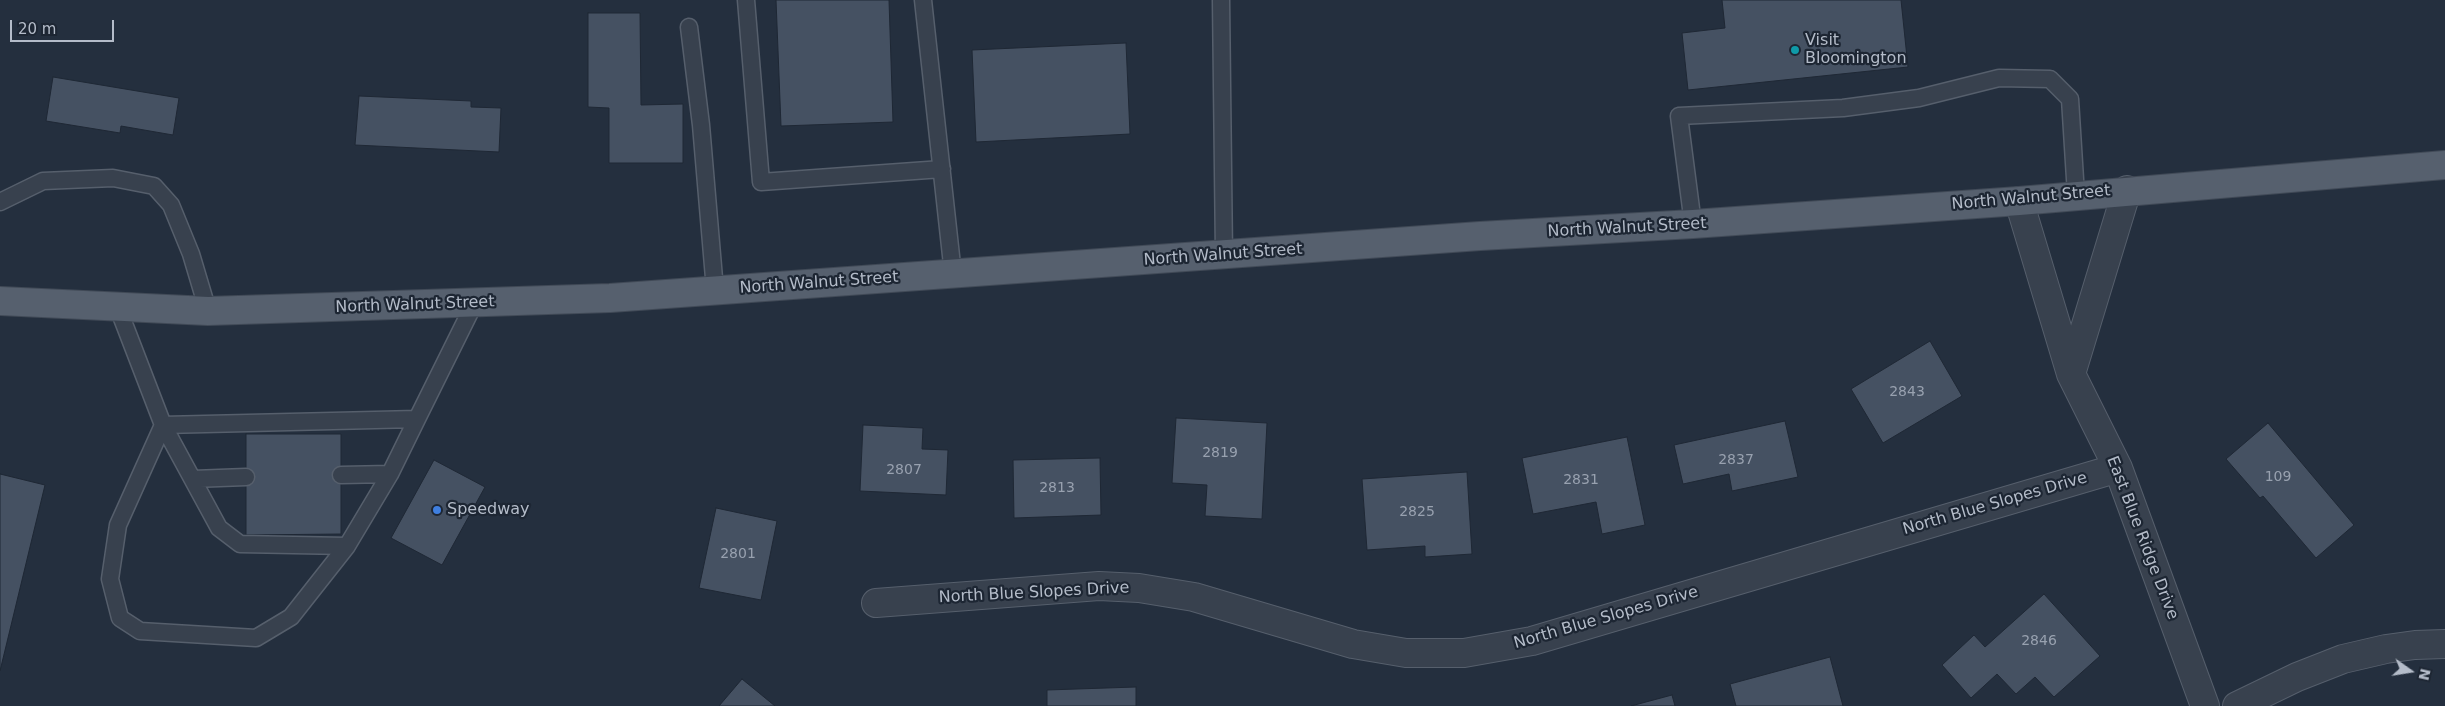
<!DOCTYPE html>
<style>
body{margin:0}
#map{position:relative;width:2445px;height:706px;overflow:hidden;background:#242f3e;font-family:"DejaVu Sans",sans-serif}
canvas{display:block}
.north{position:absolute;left:2385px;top:646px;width:50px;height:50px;-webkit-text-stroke:4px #1d2633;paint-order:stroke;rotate:103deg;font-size:14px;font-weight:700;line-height:20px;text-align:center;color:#b4bcc9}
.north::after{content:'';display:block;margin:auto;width:18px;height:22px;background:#b4bcc9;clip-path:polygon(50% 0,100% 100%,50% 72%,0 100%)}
.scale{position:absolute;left:10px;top:20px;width:104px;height:22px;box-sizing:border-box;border:2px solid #b4bcc9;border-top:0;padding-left:6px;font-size:15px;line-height:18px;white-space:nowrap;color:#b4bcc9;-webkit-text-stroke:4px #1d2633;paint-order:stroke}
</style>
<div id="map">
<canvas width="2445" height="706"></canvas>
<div class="north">N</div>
<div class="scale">20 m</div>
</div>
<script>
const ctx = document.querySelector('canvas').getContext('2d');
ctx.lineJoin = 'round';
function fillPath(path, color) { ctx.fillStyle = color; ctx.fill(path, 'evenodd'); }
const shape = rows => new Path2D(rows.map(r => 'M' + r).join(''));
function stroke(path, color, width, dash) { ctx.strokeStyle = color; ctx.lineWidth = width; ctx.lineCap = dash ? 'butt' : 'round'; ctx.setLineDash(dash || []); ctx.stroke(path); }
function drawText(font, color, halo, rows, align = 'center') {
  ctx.font = font + ' "DejaVu Sans",sans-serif'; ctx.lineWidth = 4.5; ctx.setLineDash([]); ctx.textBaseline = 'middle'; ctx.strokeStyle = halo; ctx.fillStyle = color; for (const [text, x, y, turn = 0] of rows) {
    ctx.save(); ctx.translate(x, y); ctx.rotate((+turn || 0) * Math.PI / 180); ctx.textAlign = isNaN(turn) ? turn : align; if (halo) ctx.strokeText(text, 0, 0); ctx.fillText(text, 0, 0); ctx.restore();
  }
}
const building = shape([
 [776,0,889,0,893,122,781,126,776,0],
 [1722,0,1901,0,1908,67,1688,90,1682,33,1725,28,1722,0],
 [588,13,640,13,641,105,683,104,683,163,609,163,609,108,588,107,588,13],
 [1126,43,1130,134,976,142,972,50,1126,43],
 [53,77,179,98,173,135,121,126,120,133,46,121,53,77],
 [359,96,471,101,471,107,501,108,499,152,355,145,359,96],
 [1930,341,1962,396,1883,443,1851,389,1930,341],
 [1176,418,1267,423,1262,519,1205,516,1207,485,1172,483,1176,418],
 [1785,421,1798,477,1732,491,1729,474,1683,484,1674,445,1785,421],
 [2268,423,2354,525,2316,558,2263,496,2260,498,2226,459,2268,423],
 [863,425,923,428,922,449,948,450,946,495,860,491,863,425],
 [246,434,341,434,341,534,246,535,246,434],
 [1627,437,1645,525,1602,534,1596,502,1533,514,1522,458,1627,437],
 [1100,458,1101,515,1014,518,1013,460,1100,458],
 [434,460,485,487,442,565,391,538,434,460],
 [1467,472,1472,554,1425,557,1425,546,1367,550,1362,479,1467,472],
 [0,474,45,485,0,671,0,474],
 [716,508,777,521,761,600,699,588,716,508],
 [2044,594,2100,656,2054,697,2035,677,2016,694,1997,674,1971,698,1942,665,1974,635,1985,647,2044,594],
 [1830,657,1843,706,1736,706,1730,684,1830,657],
 [742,679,775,706,719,706,742,679],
 [1136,687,1136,706,1047,706,1047,690,1136,687],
 [1672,695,1675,706,1631,706,1672,695]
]);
fillPath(building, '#455162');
stroke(building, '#1f2835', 1);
const service = shape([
 [746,0,761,182,942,169],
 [923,0,953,274],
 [1221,0,1224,255],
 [689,27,701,125,715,290],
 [0,202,43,181,113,178,154,186,171,205,191,254,208,311],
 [1693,224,1679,116,1843,108,1919,98,1999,78,2050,79,2070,99,2076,195],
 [118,308,163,425,417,419,475,302],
 [163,425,118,525,110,579,120,618,140,631,256,638,291,617,347,546],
 [163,425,219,528,240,544,347,546,390,474,417,419],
 [341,475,390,474],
 [193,479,246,477]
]);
const minor = shape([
 [2019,201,2071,374,2118,468,2205,706],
 [2071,374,2127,190],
 [876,603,1099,586,1139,588,1194,597,1353,644,1406,653,1464,653,1532,641,2118,468],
 [2237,706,2297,677,2343,659,2386,649,2415,645,2445,644]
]);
const primary = shape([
 [0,301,208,311,610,298,1480,236,1693,224,2019,201,2445,165]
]);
stroke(service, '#565f6c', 19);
stroke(minor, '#565f6c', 30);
stroke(primary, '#414a57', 30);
stroke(service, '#38414e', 16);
stroke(minor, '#38414e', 28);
stroke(primary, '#56606e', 28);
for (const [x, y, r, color] of [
 [1795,50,5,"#0f9aa8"],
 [437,510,5,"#3f7fe0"]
]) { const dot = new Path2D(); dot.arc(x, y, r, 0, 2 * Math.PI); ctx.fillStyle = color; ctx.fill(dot); stroke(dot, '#1d2633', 2); }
drawText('14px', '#98a1af', null, [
 ["2843",1907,392],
 ["2819",1220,453],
 ["2837",1736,460],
 ["2807",904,470],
 ["109",2278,477],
 ["2831",1581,480],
 ["2813",1057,488],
 ["2825",1417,512],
 ["2801",738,554],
 ["2846",2039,641]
]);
drawText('16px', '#b4bcc9', '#1d2633', [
 ["Visit",1805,41],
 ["Bloomington",1805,59],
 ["Speedway",447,510]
], 'left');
drawText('16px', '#b4bcc9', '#1d2633', [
 ["North Walnut Street",2031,198,-5],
 ["North Walnut Street",1627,228,-3],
 ["North Walnut Street",1223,255,-4],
 ["North Walnut Street",819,283,-4],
 ["North Walnut Street",415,305,-2],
 ["North Blue Slopes Drive",1995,504,-16],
 ["East Blue Ridge Drive",2142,538,69],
 ["North Blue Slopes Drive",1034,593,-3],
 ["North Blue Slopes Drive",1606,618,-16]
]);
</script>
